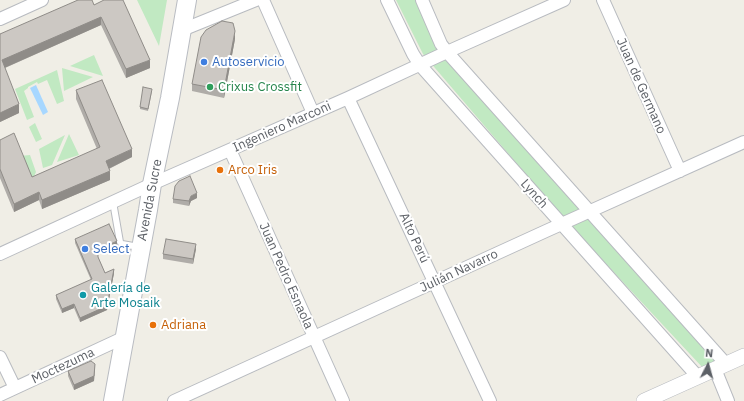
<!DOCTYPE html>
<meta charset="utf-8">
<style>
body{margin:0}
#map{position:relative;width:744px;height:401px;overflow:hidden;background:#f0eee6;font-family:"IBM Plex Sans",sans-serif}
canvas{display:block}
.north{position:absolute;left:688px;top:345px;width:40px;height:40px;-webkit-text-stroke:3px #fff;paint-order:stroke;rotate:6deg;font-size:11px;font-weight:700;line-height:16px;text-align:center;color:#5d6167}
.north::after{content:'';display:block;margin:auto;width:14px;height:18px;background:#5d6167;clip-path:polygon(50% 0,100% 100%,50% 72%,0 100%)}
</style>
<div id="map">
<canvas width="744" height="401"></canvas>
<div class="north">N</div>
</div>
<script>
const ctx = document.querySelector('canvas').getContext('2d');
ctx.lineJoin = 'round';
function fillPath(path, color) { ctx.fillStyle = color; ctx.fill(path, 'evenodd'); }
const shape = rows => new Path2D(rows.map(r => 'M' + r).join(''));
function stroke(path, color, width, dash) { ctx.strokeStyle = color; ctx.lineWidth = width; ctx.lineCap = dash ? 'butt' : 'round'; ctx.setLineDash(dash || []); ctx.stroke(path); }
function drawText(font, color, halo, rows, align = 'center') {
  ctx.font = font + ' "IBM Plex Sans",sans-serif'; ctx.lineWidth = 4; ctx.setLineDash([]); ctx.textBaseline = 'middle'; ctx.strokeStyle = halo; ctx.fillStyle = color; for (const [text, x, y, turn = 0] of rows) {
    ctx.save(); ctx.translate(x, y); ctx.rotate((+turn || 0) * Math.PI / 180); ctx.textAlign = isNaN(turn) ? turn : align; if (halo) ctx.strokeText(text, 0, 0); ctx.fillText(text, 0, 0); ctx.restore();
  }
}
fillPath(shape([
 [137,0,167,0,159,46],
 [396,0,416,0,440,48,719,362,703,368,565,220,423,54],
 [94,55,103,76,70,66],
 [62,68,93,77,64,91],
 [57,70,64,101,57,104,47,80,38,84,37,82,28,87,28,88,24,91,34,117,27,120,15,89],
 [35,123,42,139,36,142,29,127],
 [69,134,79,155,57,162],
 [65,135,52,165,43,168,39,149],
 [30,155,36,172,31,183,20,156]
]), '#c1e9c2');
fillPath(shape([
 [36,85,48,112,43,115,30,88]
]), '#a7d7ff');
const service = shape([
 [113,202,120,242,122,244,139,247]
]);
const minor = shape([
 [263,0,313,113],
 [387,0,413,54,420,65,698,377],
 [422,0,441,44,447,52,726,364],
 [603,0,680,171],
 [0,19,42,0],
 [182,30,256,0],
 [348,98,490,401],
 [230,150,343,401],
 [0,254,152,184,348,98,447,52,564,0],
 [0,357,15,388],
 [715,369,728,401],
 [0,395,125,337],
 [174,401,546,231,744,142]
]);
const tertiary = shape([
 [644,401,744,356]
]);
const secondary = shape([
 [113,401,148,210,152,184,170,98,187,0]
]);
stroke(service, '#b8bbc0', 8);
stroke(minor, '#b8bbc0', 14);
stroke(tertiary, '#b8bbc0', 16);
stroke(secondary, '#b9bcc2', 20);
stroke(service, '#fff', 6);
stroke(minor, '#fff', 12);
stroke(tertiary, '#fff', 15);
stroke(secondary, '#fff', 18);
fillPath(shape([
 [94,5,150,68,126,78,101,25,5,68,19,113,0,122,0,34],
 [235,39,224,98,192,91,192,84],
 [76,90,132,157,109,169,110,180,42,209,39,200,14,212,0,178,0,140,32,177,97,149,76,99],
 [152,91,148,111,140,109,140,107],
 [197,198,191,201,189,206,173,203,173,199],
 [75,239,117,245,98,254,98,257,105,273,114,273,107,310,80,322,74,308,62,313,56,299,56,295,91,280,75,243],
 [196,249,193,264,163,259,163,254],
 [95,369,94,381,74,390,68,376,68,371]
]), '#afaca8');
fillPath(shape([
 [101,17,101,25,2,69,2,60],
 [235,31,235,39,224,98,224,90],
 [150,60,150,68,126,78,126,69],
 [19,104,19,113,0,122,0,113],
 [132,149,132,157,106,170,106,161],
 [110,171,110,180,42,209,42,200],
 [39,192,39,200,14,212,14,204],
 [197,193,197,198,191,201,189,206,189,201,191,196],
 [117,241,117,245,98,254,98,250],
 [196,244,196,249,193,264,193,259],
 [114,269,114,273,107,310,80,322,80,318],
 [74,304,74,308,62,313,62,309],
 [95,364,94,381,74,390,74,385]
]), '#8f8c88');
const building = shape([
 [78,0,92,0,94,5,104,0,123,0,150,60,126,69,101,17,2,60,19,104,0,113,0,34,78,0],
 [222,21,233,23,235,31,224,90,192,84,201,37,206,30,222,21],
 [102,80,132,149,106,161,110,171,42,200,39,192,14,204,0,169,0,140,14,133,32,177,100,147,76,90,102,80],
 [143,87,152,89,148,109,140,107,143,87],
 [190,176,197,193,191,196,189,201,173,199,175,186,179,181,190,176],
 [109,224,117,241,98,250,98,257,105,273,114,269,107,306,80,318,74,304,62,309,56,295,92,279,75,239,109,224],
 [166,239,196,244,193,259,163,254,166,239],
 [91,361,95,364,94,376,74,385,68,371,91,361]
]);
fillPath(building, '#ccc8c3');
stroke(building, '#8f8c88', 1);
for (const [x, y, r, color] of [
 [204,62,4,"#3f7fe0"],
 [210,87,4,"#2e9e5b"],
 [220,170,4,"#e8710a"],
 [85,249,4,"#3f7fe0"],
 [83,295,4,"#0f9aa8"],
 [153,325,4,"#e8710a"]
]) { const dot = new Path2D(); dot.arc(x, y, r, 0, 2 * Math.PI); ctx.fillStyle = color; ctx.fill(dot); stroke(dot, '#fff', 1.5); }
drawText('13px', '#366cbe', '#fff', [
 ["Autoservicio",212,62],
 ["Select",93,249]
], 'left');
drawText('13px', '#5d6167', '#fff', [
 ["Juan de Germano",641,86,66],
 ["Ingeniero Marconi",282,127,-24],
 ["Lynch",534,194,48],
 ["Avenida Sucre",150,200,-79],
 ["Alto Perú",414,238,65],
 ["Julián Navarro",459,271,-25],
 ["Juan Pedro Esnaola",286,276,66],
 ["Moctezuma",63,366,-25]
]);
drawText('13px', '#27864d', '#fff', [
 ["Crixus Crossfit",218,87]
], 'left');
drawText('13px', '#c56008', '#fff', [
 ["Arco Iris",228,170],
 ["Adriana",161,325]
], 'left');
drawText('13px', '#0d838f', '#fff', [
 ["Galería de",91,288],
 ["Arte Mosaik",91,303]
], 'left');
</script>
